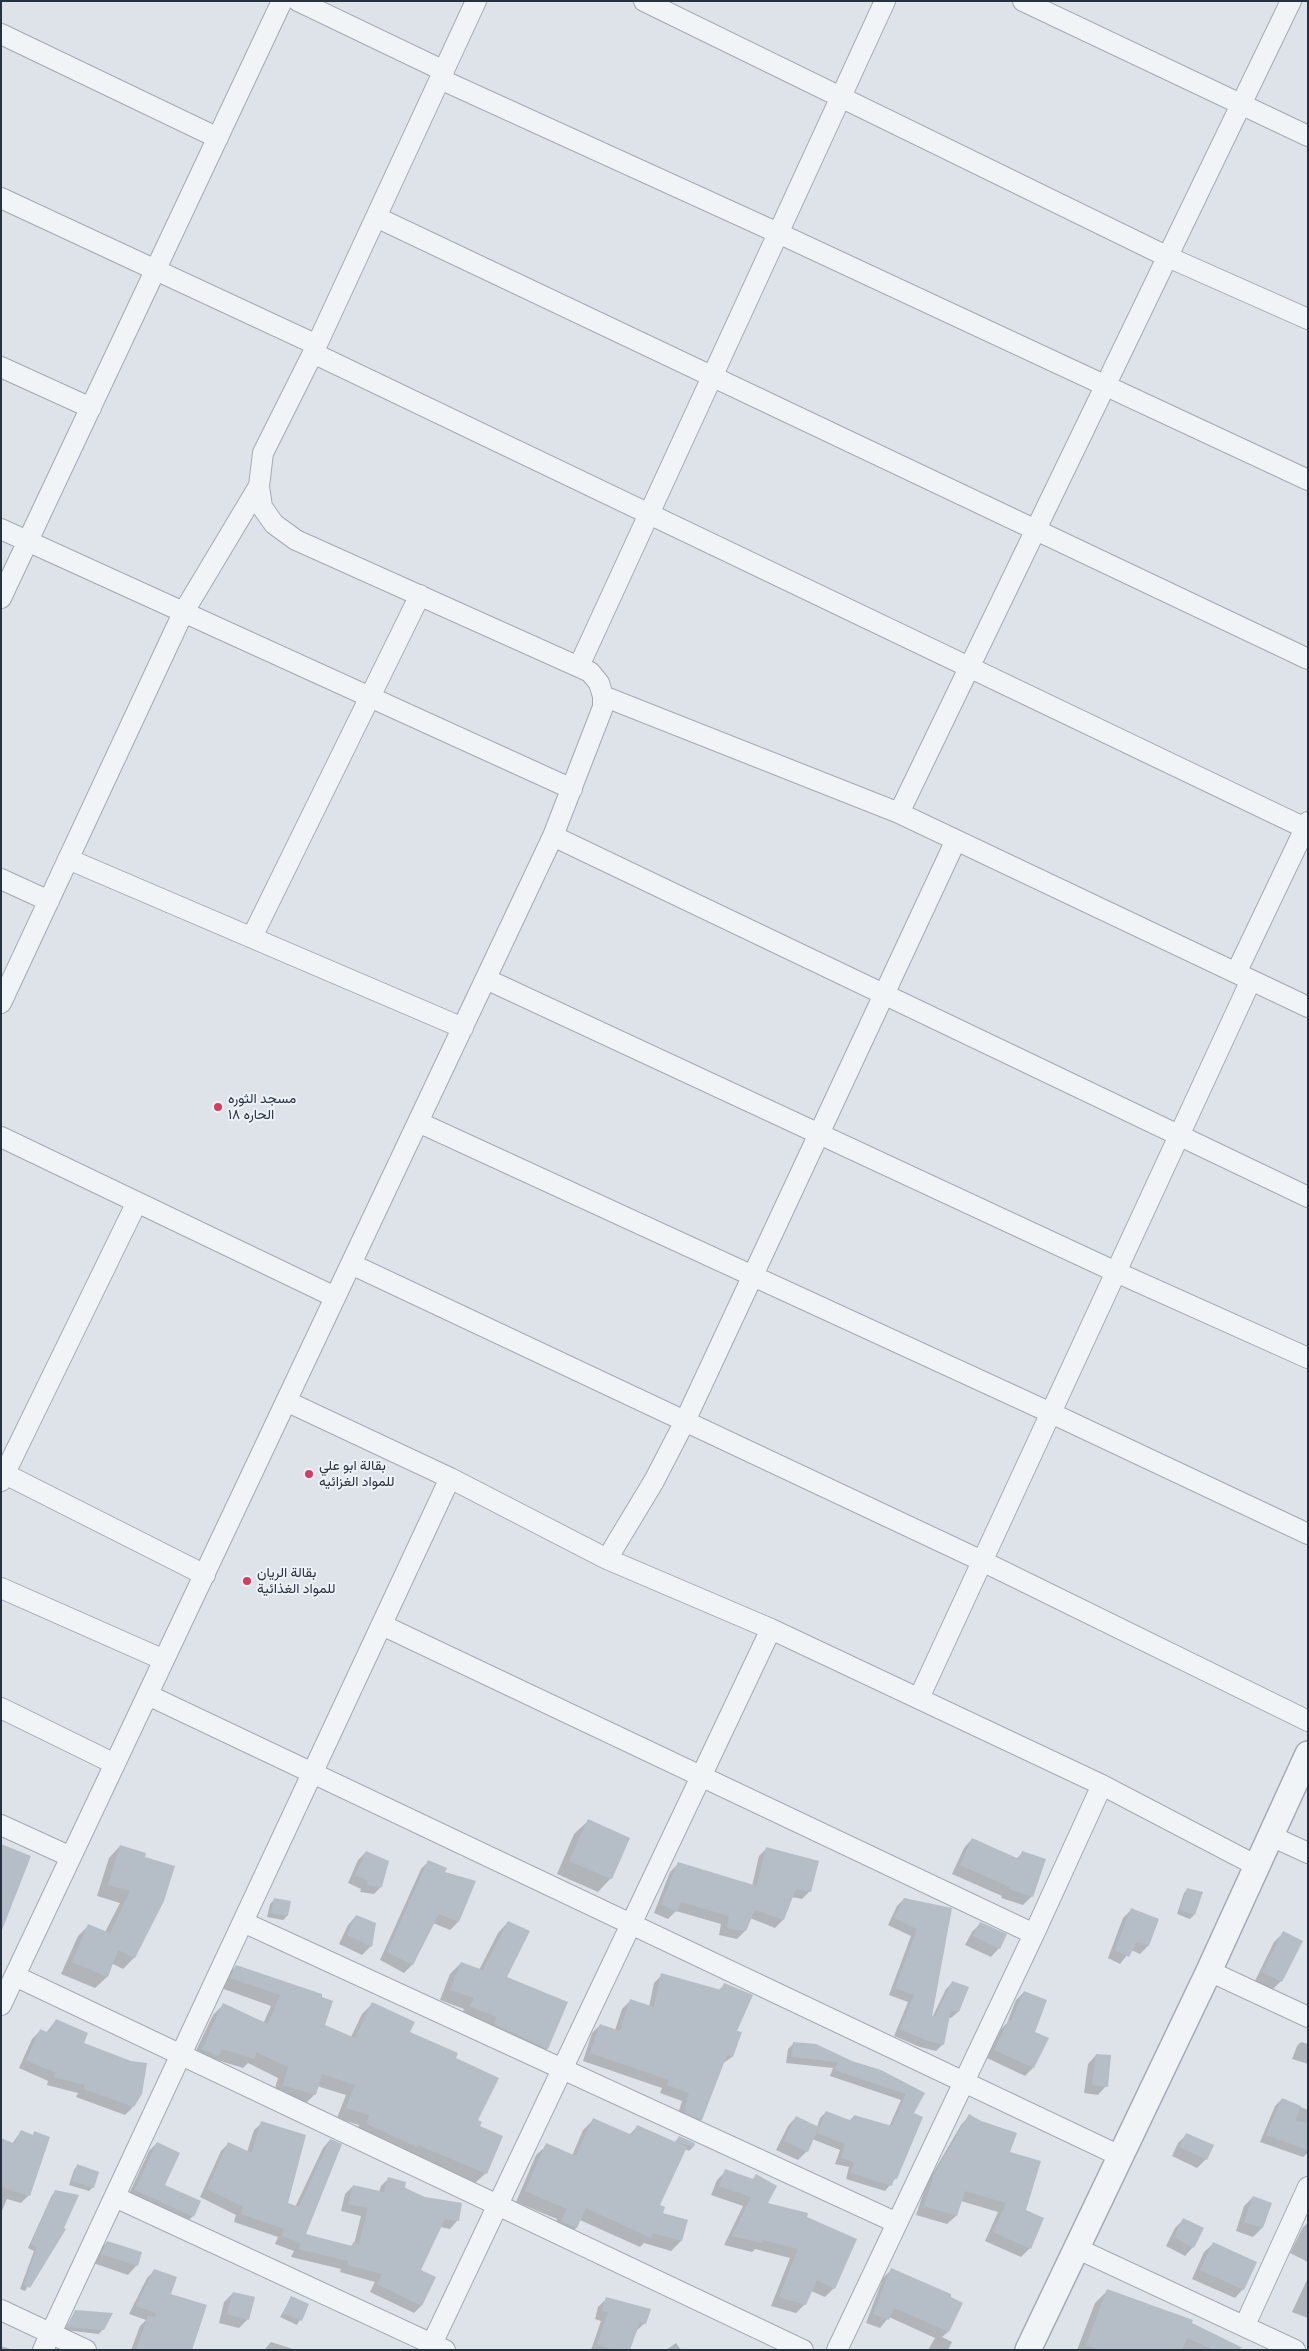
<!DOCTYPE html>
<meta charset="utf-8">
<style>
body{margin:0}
#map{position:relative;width:1309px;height:2351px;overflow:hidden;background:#dee3e9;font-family:"Archivo Narrow",sans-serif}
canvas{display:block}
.frame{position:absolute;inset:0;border:2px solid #273241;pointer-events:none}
</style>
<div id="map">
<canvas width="1309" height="2351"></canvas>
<div class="frame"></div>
</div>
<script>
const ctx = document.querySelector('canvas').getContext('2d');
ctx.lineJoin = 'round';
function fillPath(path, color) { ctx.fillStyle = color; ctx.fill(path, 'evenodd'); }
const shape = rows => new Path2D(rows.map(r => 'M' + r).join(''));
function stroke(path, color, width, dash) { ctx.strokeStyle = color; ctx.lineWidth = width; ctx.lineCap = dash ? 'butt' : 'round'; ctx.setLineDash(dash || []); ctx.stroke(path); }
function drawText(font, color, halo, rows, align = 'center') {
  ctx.font = font + ' "Archivo Narrow",Vazirmatn,sans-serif'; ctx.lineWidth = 4; ctx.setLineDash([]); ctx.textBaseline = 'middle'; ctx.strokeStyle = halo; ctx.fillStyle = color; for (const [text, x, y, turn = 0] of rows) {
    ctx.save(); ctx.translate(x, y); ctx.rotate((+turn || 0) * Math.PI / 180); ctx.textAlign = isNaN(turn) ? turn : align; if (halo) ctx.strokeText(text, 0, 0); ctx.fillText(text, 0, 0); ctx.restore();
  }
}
fillPath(shape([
 [588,1821,611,1878,598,1892,557,1874,574,1834],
 [972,1839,1016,1859,1023,1852,1032,1896,1023,1905,1001,1898,1002,1896,952,1874,964,1848],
 [120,1846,143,1858,163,1901,134,1958,123,1969,111,1963,107,1977,95,1988,61,1974,78,1936,89,1925,105,1932,120,1903,97,1896,109,1858],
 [767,1848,810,1891,802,1899,792,1897,783,1920,775,1928,750,1918,745,1931,737,1939,719,1935,721,1924,676,1911,668,1919,654,1913,670,1872,678,1864,752,1886,759,1856],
 [366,1852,381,1887,374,1894,360,1892,361,1889,348,1883,358,1860],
 [429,1861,443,1873,474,1882,458,1922,450,1930,433,1923,412,1965,404,1973,380,1960,421,1869],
 [1188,1889,1194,1915,1190,1919,1177,1914,1184,1893],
 [904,1899,951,1909,931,2020,946,1989,952,1983,958,2012,951,2018,948,2017,943,2044,936,2051,920,2047,894,2036,908,2002,889,1995,911,1936,888,1925,897,1906],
 [274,1900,287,1916,283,1920,267,1917,270,1904],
 [1131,1910,1158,1920,1148,1946,1140,1954,1131,1950,1120,1964,1108,1958,1123,1918],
 [356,1916,371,1946,362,1955,339,1944,348,1925],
 [508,1922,506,1978,566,2003,547,2049,537,2059,460,2017,464,2009,440,2000,450,1974,461,1963,479,1970,498,1933],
 [981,1923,999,1948,991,1957,965,1945,972,1932],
 [1283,1933,1281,1981,1272,1990,1255,1981,1274,1942],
 [236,1966,321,1995,324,2026,351,2037,362,2014,372,2004,408,2033,454,2058,479,2127,486,2173,475,2183,357,2135,359,2125,337,2118,346,2095,317,2086,315,2094,305,2104,273,2095,278,2078,248,2063,243,2068,214,2059,192,2059,213,2015,223,2005,263,2024,271,2006,221,1988,226,1977],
 [662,1975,718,1991,725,1984,735,2031,732,2057,722,2064,701,2120,693,2128,677,2117,682,2101,660,2093,662,2088,583,2061,592,2033,600,2025,615,2030,622,2009,630,2001,649,2007,654,1983],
 [1024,1992,1033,2033,1047,2039,1033,2068,1025,2076,987,2058,1001,2029,1007,2023,1016,2000],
 [56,2020,82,2043,133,2107,125,2115,76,2097,78,2093,47,2085,48,2081,19,2068,32,2039,40,2031,46,2033],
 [1301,2042,1308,2044,1308,2064,1292,2059,1297,2046],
 [794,2043,923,2094,912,2114,896,2178,885,2191,846,2179,849,2167,835,2164,840,2150,812,2139,807,2151,798,2160,776,2150,788,2126,796,2117,817,2127,820,2118,826,2112,849,2121,854,2116,889,2127,901,2100,830,2076,833,2068,786,2063,788,2049],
 [1096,2055,1106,2086,1098,2095,1084,2093,1088,2064],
 [1282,2099,1308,2110,1308,2153,1303,2157,1260,2142,1275,2106],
 [969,2116,1009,2153,1025,2211,1030,2248,1021,2257,985,2241,998,2212,961,2201,956,2216,947,2224,916,2215,926,2185,961,2125],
 [594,2119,629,2135,637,2127,674,2143,679,2137,693,2147,689,2151,685,2149,659,2206,661,2213,681,2241,671,2251,644,2243,640,2247,580,2220,576,2228,566,2238,552,2232,557,2219,516,2202,536,2155,547,2145,572,2156,583,2130],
 [262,2123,286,2204,295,2207,323,2148,330,2140,304,2235,350,2246,354,2244,361,2216,341,2211,345,2194,353,2186,379,2192,381,2186,388,2179,425,2198,460,2204,457,2221,450,2229,440,2227,419,2271,421,2306,414,2313,370,2292,375,2282,340,2272,341,2269,291,2257,294,2251,275,2244,278,2237,234,2222,236,2215,200,2197,221,2151,229,2143,247,2152,254,2130],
 [21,2131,31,2136,35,2133,29,2195,21,2203,7,2199,1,2213,1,2140,12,2144],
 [1187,2134,1206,2159,1197,2168,1172,2156,1178,2143],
 [157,2143,164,2185,193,2216,185,2224,127,2198,149,2151],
 [78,2165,93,2187,89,2191,69,2185,74,2170],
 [726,2171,752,2180,756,2176,766,2203,855,2240,834,2288,825,2297,811,2291,805,2304,796,2313,771,2306,790,2258,755,2249,752,2252,724,2245,743,2206,711,2195,717,2180],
 [56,2191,62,2228,25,2291,20,2289,34,2251,28,2248,52,2195],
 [1253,2197,1271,2203,1262,2228,1253,2237,1236,2231,1244,2206],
 [1184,2219,1193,2247,1185,2256,1166,2246,1175,2228],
 [1308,2223,1308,2262,1290,2253,1303,2227],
 [107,2242,141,2253,136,2266,128,2275,93,2263,98,2251],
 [1213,2244,1243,2289,1235,2298,1192,2279,1204,2252],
 [892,2269,948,2332,942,2337,952,2342,948,2350,928,2350,935,2338,889,2317,880,2328,866,2323,883,2278],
 [155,2270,169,2294,191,2350,131,2350,140,2326,146,2320,129,2314,147,2278],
 [1308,2278,1308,2318,1292,2312],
 [1108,2290,1191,2323,1241,2349,1077,2350,1095,2303],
 [233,2293,248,2319,239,2328,219,2323,224,2302],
 [291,2298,308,2305,297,2325,280,2317],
 [606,2299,645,2323,636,2331,629,2350,591,2350,601,2321,595,2319,598,2307],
 [75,2312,103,2329,99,2334,64,2330],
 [271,2342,296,2350,264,2350],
 [676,2343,681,2350,666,2350],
 [1,2346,13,2350,1,2350]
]), '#0003');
fillPath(shape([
 [588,1819,630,1838,612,1879,569,1861],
 [972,1838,1019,1859,1022,1851,1046,1859,1033,1897,1009,1889,1010,1887,960,1865],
 [1,1844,31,1856,2,1930,1,1930],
 [120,1845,146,1853,145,1857,175,1866,164,1901,135,1958,118,1950,108,1977,72,1962,88,1924,110,1933,130,1891,108,1885],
 [766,1847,819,1861,811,1892,796,1889,784,1920,755,1910,746,1931,727,1928,729,1916,681,1902,677,1912,661,1904,678,1862,757,1886],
 [366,1851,389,1861,382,1887,367,1885,368,1881,355,1875],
 [428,1860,447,1868,445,1872,476,1881,459,1922,439,1914,413,1965,387,1952],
 [1187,1888,1203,1892,1195,1915,1180,1910],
 [274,1898,291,1901,288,1916,271,1913],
 [904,1898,952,1908,932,2016,935,2017,952,1981,969,1987,959,2012,951,2010,944,2045,928,2041,900,2029,914,1995,895,1988,917,1929,894,1918],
 [1131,1908,1159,1919,1149,1946,1137,1942,1129,1957,1115,1950],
 [356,1915,376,1923,372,1947,347,1935],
 [508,1921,530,1931,507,1977,568,2002,548,2049,494,2024,497,2017,470,2006,474,1998,450,1990,461,1962,483,1970],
 [980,1922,1007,1934,1000,1949,973,1936],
 [1283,1931,1303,1941,1282,1982,1262,1972],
 [236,1965,322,1994,322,1997,333,2001,325,2025,355,2038,372,2002,415,2022,410,2032,458,2053,456,2058,499,2078,478,2120,482,2122,480,2126,503,2136,487,2174,418,2145,417,2147,367,2124,369,2115,346,2108,355,2085,322,2074,316,2095,283,2085,288,2067,256,2052,255,2059,222,2049,218,2056,202,2049,223,2003,268,2024,280,1995,230,1978],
 [661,1973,721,1990,724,1983,753,1995,737,2031,742,2032,733,2057,727,2055,702,2120,685,2113,686,2110,684,2109,689,2093,667,2085,669,2080,590,2053,600,2024,620,2031,630,1999,654,2007],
 [1024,1991,1047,2000,1035,2032,1049,2038,1034,2068,994,2050,1009,2020,1011,2021],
 [56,2019,88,2033,84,2043,131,2061,147,2063,142,2094,134,2107,84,2089,85,2085,54,2077,56,2073,26,2060,40,2029,49,2033],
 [793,2042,816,2044,852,2061,881,2070,925,2093,914,2113,923,2117,897,2179,894,2178,892,2186,851,2173,854,2162,841,2158,845,2144,817,2133,826,2111,852,2121,854,2115,892,2126,906,2094,835,2070,838,2062,792,2057],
 [1096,2054,1111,2055,1108,2087,1092,2085],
 [1282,2098,1301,2106,1295,2121,1308,2123,1308,2150,1266,2135],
 [969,2114,981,2121,1017,2133,1010,2152,1041,2161,1026,2210,1044,2218,1031,2249,993,2232,1006,2203,965,2191,957,2216,924,2206,934,2175],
 [796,2116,819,2127,808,2152,784,2141],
 [593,2118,632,2135,637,2125,687,2147,660,2205,665,2207,663,2213,688,2220,682,2241,653,2233,651,2238,586,2208,577,2228,561,2221,567,2209,525,2191,546,2143,576,2156],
 [261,2121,306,2135,288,2203,299,2207,330,2139,342,2144,306,2234,352,2246,353,2242,359,2244,368,2208,348,2204,353,2185,384,2192,388,2177,406,2182,405,2188,425,2197,462,2203,459,2221,445,2219,421,2270,436,2277,422,2306,377,2284,382,2274,347,2265,348,2261,298,2249,301,2243,282,2236,284,2229,241,2214,243,2207,207,2189,228,2142,252,2153],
 [21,2130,33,2135,34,2131,50,2137,30,2196,1,2187,1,2138,15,2144],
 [1186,2133,1214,2145,1207,2160,1180,2147],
 [679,2136,695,2143,694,2147,677,2142],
 [157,2142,180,2153,165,2185,201,2201,194,2217,135,2190],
 [77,2164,99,2172,94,2188,72,2181],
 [725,2169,753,2179,756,2174,777,2186,768,2203,808,2213,807,2217,857,2239,835,2289,817,2280,806,2305,779,2297,798,2249,763,2240,762,2243,732,2236,751,2197,719,2186],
 [55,2190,79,2195,64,2228,66,2229,30,2288,24,2285,37,2247,31,2244],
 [1253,2196,1272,2203,1263,2228,1244,2222],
 [1183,2218,1204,2228,1194,2248,1174,2237],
 [107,2241,142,2252,138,2266,101,2254],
 [1213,2242,1257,2262,1244,2290,1200,2270],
 [891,2268,951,2294,951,2297,963,2303,949,2332,897,2309,893,2310,889,2320,873,2314],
 [154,2269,177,2277,171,2294,207,2305,192,2350,136,2350,148,2316,155,2317,156,2313,136,2306],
 [1107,2289,1193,2320,1192,2323,1243,2348,1214,2350,1187,2338,1182,2350,1100,2350,1086,2345],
 [233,2292,255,2297,249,2320,227,2314],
 [291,2296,309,2304,302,2321,283,2313],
 [606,2297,651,2309,646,2324,640,2322,630,2350,613,2350,597,2344,608,2312,602,2311],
 [75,2310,113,2313,104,2330,67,2327]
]), '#b5bdc6');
const minor = shape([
 [298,1,444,71],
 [644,1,1168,257,1308,319],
 [1023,1,1308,136],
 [1,34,218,138],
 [440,79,778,233,1308,480],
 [1,198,317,345],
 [376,217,1308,659],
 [313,353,1305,828],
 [1,367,91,408],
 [1,529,572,789],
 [1,598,282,1],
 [579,666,885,1],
 [603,696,899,813,1308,1007],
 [899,813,1291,1],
 [553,836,1308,1197],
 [68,859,463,1028],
 [1,879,49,901],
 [252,937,420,595],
 [1236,973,1308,822],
 [486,979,1116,1272,1308,1358],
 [1,1003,183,613,259,486],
 [418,1122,1051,1413,1308,1534],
 [1,1137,335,1297],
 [351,1264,982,1561,1308,1721],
 [286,1401,450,1478,607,1559,771,1629,1102,1785,1257,1866],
 [1,1472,205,1575],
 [1,1481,137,1202],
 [607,1559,654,1481,685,1421,956,840],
 [1,1588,164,1660],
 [382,1625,1034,1934],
 [148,1695,1120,2156],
 [919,1698,1251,980],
 [1,1708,115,1764],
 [1,1825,71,1857],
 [1271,1836,1308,1853],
 [243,1922,897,2223],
 [1209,1971,1308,2017],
 [15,1976,803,2350],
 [1,2005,553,836,603,707,603,696,599,683,590,672,296,540,274,524,262,507,259,486,263,453,313,353,476,1],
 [115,2197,445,2350],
 [1076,2248,1295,2350],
 [1,2310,86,2350],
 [1245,2325,1308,2187],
 [43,2350,450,1478],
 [429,2350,771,1629],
 [837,2350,1034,1934,1102,1785]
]);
const tertiary = shape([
 [1028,2350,1209,1971,1308,1754]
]);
stroke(minor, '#a3aab3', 22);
stroke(tertiary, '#a3aab3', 28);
stroke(minor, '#f1f4f7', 20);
stroke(tertiary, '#f1f4f7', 25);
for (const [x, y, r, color] of [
 [218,1107,5,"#d63c60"],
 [309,1474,5,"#d63c60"],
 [247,1581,5,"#d63c60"]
]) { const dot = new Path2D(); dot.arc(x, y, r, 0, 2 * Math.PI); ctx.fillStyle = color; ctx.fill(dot); stroke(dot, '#eef2f6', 2); }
drawText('14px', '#273241', '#eef2f6', [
 ["مسجد الثوره",228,1099],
 ["الحاره ١٨",228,1115],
 ["بقالة ابو علي",319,1466],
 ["للمواد الغزائيه",319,1482],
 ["بقالة الريان",257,1573],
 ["للمواد الغذائية",257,1589]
], 'left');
</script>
